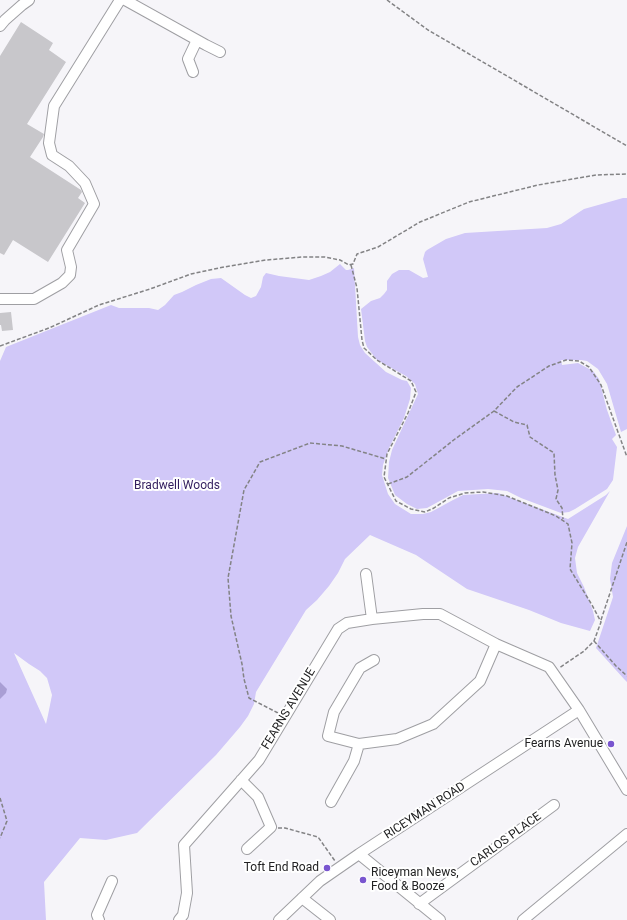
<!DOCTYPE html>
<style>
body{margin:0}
canvas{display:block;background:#f6f5f9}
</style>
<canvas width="627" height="920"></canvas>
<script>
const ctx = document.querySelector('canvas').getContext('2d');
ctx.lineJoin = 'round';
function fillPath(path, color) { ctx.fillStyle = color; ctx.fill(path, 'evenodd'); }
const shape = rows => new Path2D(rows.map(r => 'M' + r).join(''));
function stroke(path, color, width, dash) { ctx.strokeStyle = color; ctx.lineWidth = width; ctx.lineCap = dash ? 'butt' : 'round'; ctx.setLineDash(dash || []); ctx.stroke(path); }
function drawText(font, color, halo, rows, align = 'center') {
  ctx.font = font + ' Roboto,sans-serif'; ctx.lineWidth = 4; ctx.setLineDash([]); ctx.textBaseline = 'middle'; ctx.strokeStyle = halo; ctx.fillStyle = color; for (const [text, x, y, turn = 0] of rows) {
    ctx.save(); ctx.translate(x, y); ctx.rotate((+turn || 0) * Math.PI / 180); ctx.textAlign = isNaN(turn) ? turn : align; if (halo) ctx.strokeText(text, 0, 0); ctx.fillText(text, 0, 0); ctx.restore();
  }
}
fillPath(shape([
 [623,198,627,198,627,429,621,432,607,384,598,369,587,361,581,360,561,360,562,365,578,363,593,371,599,379,607,410,616,435,612,439,617,447,613,480,607,489,575,509,569,512,561,513,521,498,507,491,488,489,458,491,427,508,417,509,407,504,395,495,388,478,389,462,392,450,418,394,415,384,406,376,377,360,367,347,365,341,361,309,371,301,380,298,384,294,387,290,387,281,392,274,399,270,409,270,423,278,428,277,423,259,425,252,427,250,446,239,465,233,547,228,561,224,584,209],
 [340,264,346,270,348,270,354,268,358,337,360,345,365,353,386,372,402,380,407,381,411,388,410,399,404,418,389,448,383,465,382,475,388,494,395,504,411,514,423,514,431,512,453,500,463,495,498,493,568,519,606,495,610,491,578,547,575,558,577,573,584,587,593,611,595,620,590,631,561,623,529,610,467,589,416,555,370,535,345,559,338,573,329,586,317,600,306,610,256,692,254,704,248,716,240,727,216,755,137,833,106,840,80,838,44,882,46,920,0,920,0,361,6,347,111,305,119,308,149,308,158,310,165,305,174,295,182,292,196,285,211,279,221,278,245,295,251,298,256,296,261,287,263,277,266,273,279,276,309,280,321,276,330,272],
 [14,653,29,664,40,671,47,678,52,695,48,715,46,724],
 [627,526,627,682,624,679,596,648,613,597,610,579,612,563]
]), '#d1c8f8');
fillPath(shape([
 [0,682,7,689,6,693,0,699]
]), '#a99ed4');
fillPath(shape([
 [21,22,53,43,49,50,66,62,27,124,44,134,43,137,30,157,81,190,82,192,78,198,85,203,48,262,13,240,4,255,0,253,0,56],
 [11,312,13,330,2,331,1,325,0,325,0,313]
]), '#c8c7cb');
const minor = shape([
 [125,0,206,45,220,52],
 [0,26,5,20,22,5,29,0],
 [193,72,188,59,197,40],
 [0,299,34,299,62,283,70,275,71,267,67,250,94,204,85,183,69,166,52,155,49,143,54,106,120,0],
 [366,574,372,619],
 [374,660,360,668,334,712,328,736,359,744,397,739,433,724,480,681,496,644],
 [241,780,258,797,271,827,247,849],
 [331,802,354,761,359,744],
 [359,854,440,920],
 [302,898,330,920],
 [419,904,554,805],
 [99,920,97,915,112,881],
 [179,920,183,915,187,893,184,845,259,760,338,629,347,623,372,619,423,614,440,614,496,644,549,667,579,710,627,790],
 [279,920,320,881,359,854,579,710],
 [523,920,627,834]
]);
stroke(minor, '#9f9fa3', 12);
stroke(shape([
 [387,0,428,30,627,146],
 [351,265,357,288,362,340,364,348,377,360,411,381,416,392,408,413,387,454,384,477,396,501,411,509,425,512,434,508,449,498,465,493,483,492,507,496,556,516,568,524,572,543,570,569,592,605,601,622,594,641,584,651,559,668],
 [0,346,49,328,99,305,150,289,191,274,224,267,266,260,302,257,325,257,340,260,349,265,353,264,357,254,378,247,420,222,469,202,538,185,596,175,627,174],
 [494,411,514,422,527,425,530,437,554,453,555,475,558,490,556,499,562,508,563,519],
 [388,484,407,477,455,439,494,411,517,387,549,366,566,360,579,361,589,367,601,385,627,457],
 [601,620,627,542],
 [594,641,616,666,627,676],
 [278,713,249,698,244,679,242,664,231,616,228,578,244,490,260,462,310,443,342,446,386,459],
 [0,798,7,821,0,838],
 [278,828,285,828,318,837,335,861]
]), '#838385', 1.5, [4, 2]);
stroke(minor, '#fff', 10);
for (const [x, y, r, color] of [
 [611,744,4,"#7955cf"],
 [327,868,4,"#7955cf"],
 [363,880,4,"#7955cf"]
]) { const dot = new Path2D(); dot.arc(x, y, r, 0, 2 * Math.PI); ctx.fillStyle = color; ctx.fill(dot); stroke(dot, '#fff', 1.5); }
drawText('12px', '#321e5e', '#fff', [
 ["Bradwell Woods",177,486]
]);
drawText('12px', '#222223', '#fff', [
 ["FEARNS AVENUE",289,709,-59],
 ["RICEYMAN ROAD",425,811,-33],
 ["CARLOS PLACE",506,840,-36]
]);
drawText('12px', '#222223', '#fff', [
 ["Fearns Avenue",603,744],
 ["Toft End Road",319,868],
 ["Riceyman News,",371,873,"left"],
 ["Food & Booze",371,887,"left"]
], 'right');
</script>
